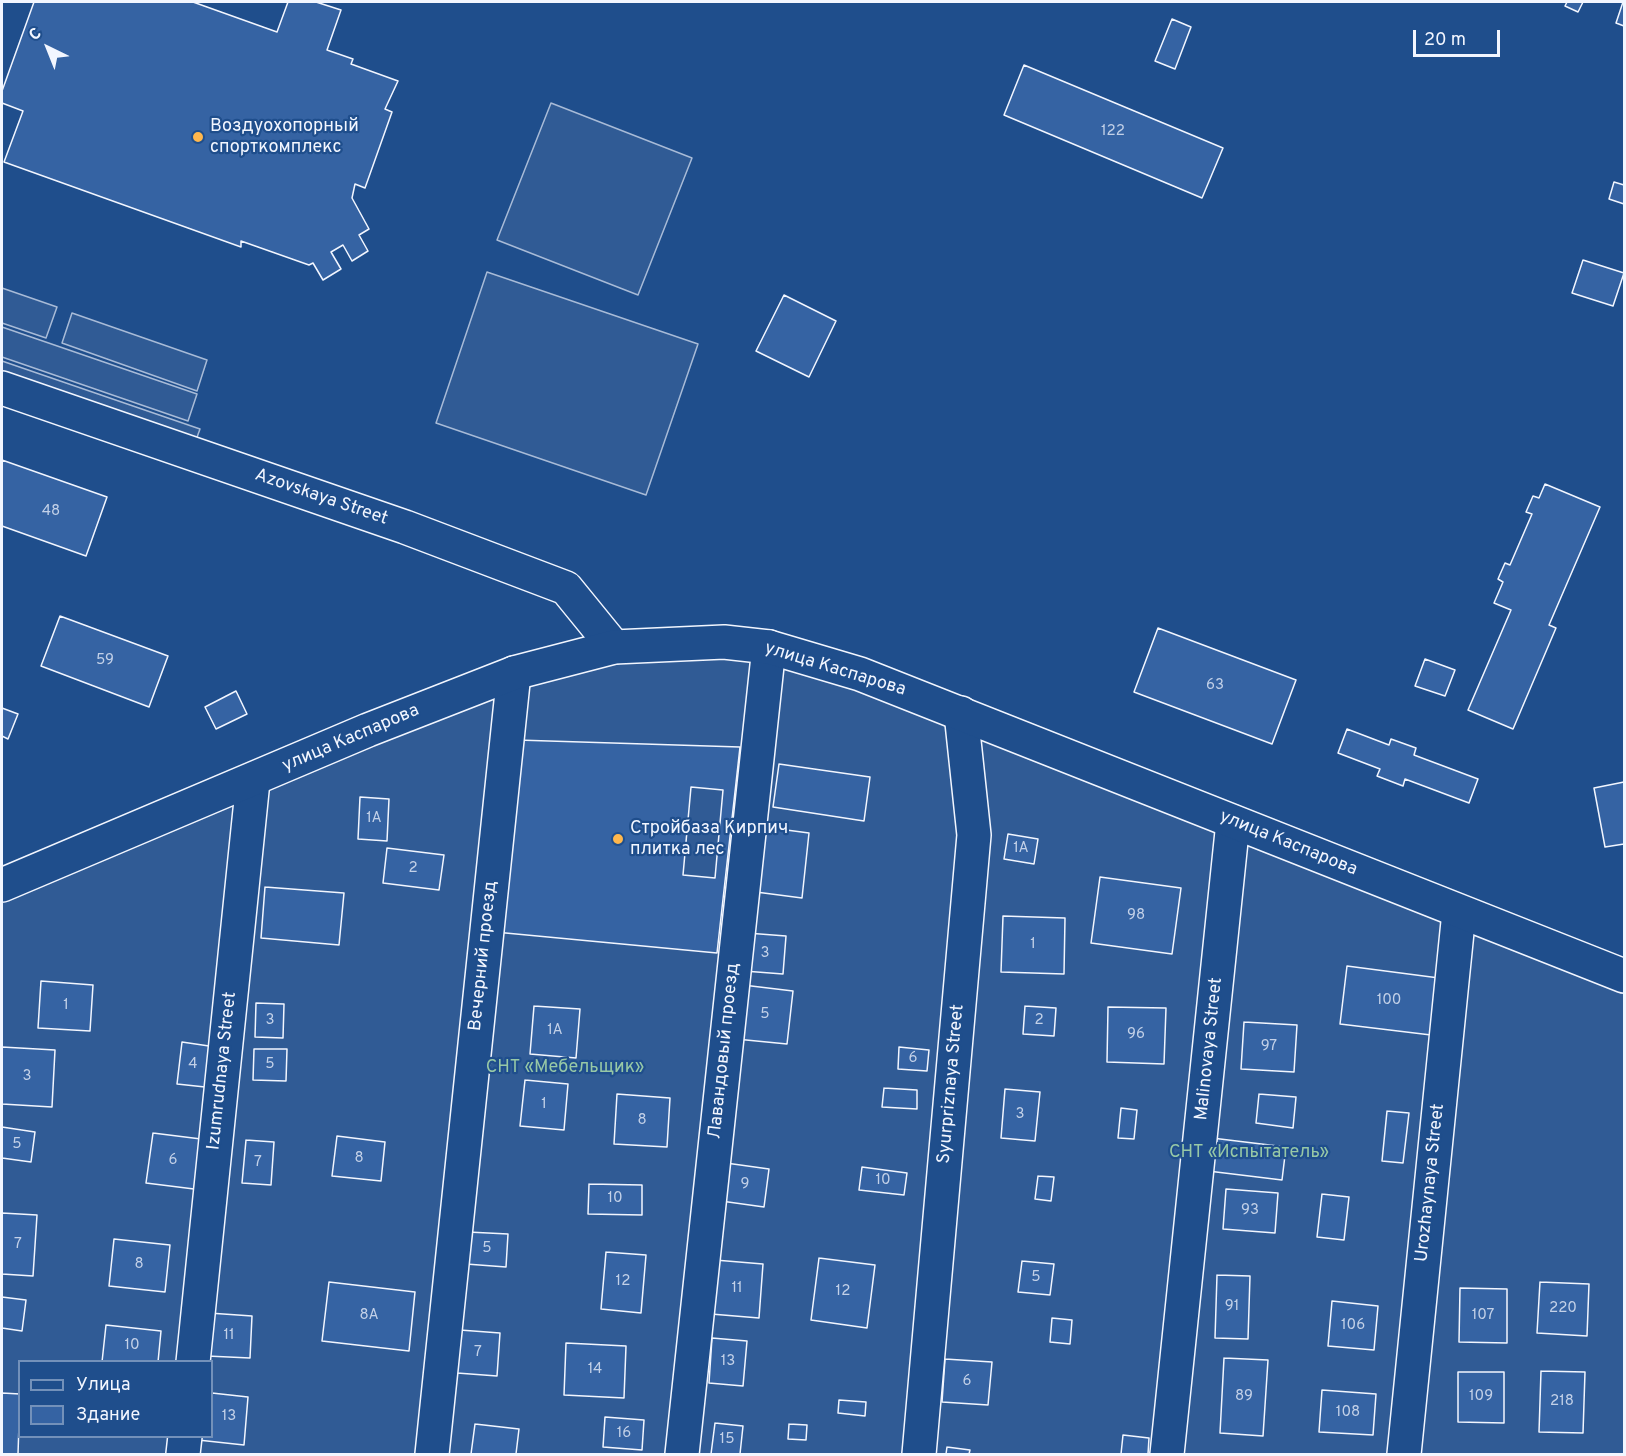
<!DOCTYPE html>
<meta charset="utf-8">
<style>
body{margin:0}
#map{position:relative;width:1626px;height:1456px;overflow:hidden;background:#1f4e8c;font-family:Overpass,sans-serif}
canvas{display:block}
.frame{position:absolute;inset:0;border:3px solid #f2f6ff;pointer-events:none}
.legend{position:absolute;left:18px;top:1360px;width:195px;height:78px;box-sizing:border-box;background:#1f4e8c;border:2px solid #7391ba;margin:0;padding:8px 10px;list-style:none;font-size:18px;color:#f2f6ff}
.legend li{display:flex;align-items:center;gap:12px;height:30px}
.legend b{width:30px;border:2px solid #7391ba}
.north{position:absolute;left:18px;top:18px;width:60px;height:60px;-webkit-text-stroke:4px #1f4e8c;paint-order:stroke;rotate:317deg;font-size:16px;font-weight:700;line-height:24px;text-align:center;color:#f2f6ff}
.north::after{content:'';display:block;margin:auto;width:21px;height:27px;background:#f2f6ff;clip-path:polygon(50% 0,100% 100%,50% 72%,0 100%)}
.scale{position:absolute;left:1413px;top:30px;width:87px;height:27px;box-sizing:border-box;border:3px solid #f2f6ff;border-top:0;padding-left:8px;font-size:18px;line-height:21px;white-space:nowrap;color:#f2f6ff;-webkit-text-stroke:4px #1f4e8c;paint-order:stroke}
</style>
<div id="map">
<canvas width="1626" height="1456"></canvas>
<div class="frame"></div>
<ul class="legend">
<li><b style="height:8px;background:#1f4e8c"></b>Улица</li>
<li><b style="height:16px;background:#3563a3"></b>Здание</li>
</ul>
<div class="north">С</div>
<div class="scale">20 m</div>
</div>
<script>
const ctx = document.querySelector('canvas').getContext('2d');
ctx.lineJoin = 'round';
function fillPath(path, color) { ctx.fillStyle = color; ctx.fill(path, 'evenodd'); }
const shape = rows => new Path2D(rows.map(r => 'M' + r).join(''));
function stroke(path, color, width, dash) { ctx.strokeStyle = color; ctx.lineWidth = width; ctx.lineCap = dash ? 'butt' : 'round'; ctx.setLineDash(dash || []); ctx.stroke(path); }
function drawText(font, color, halo, rows, align = 'center') {
  ctx.font = font + ' Overpass,sans-serif'; ctx.lineWidth = 4.5; ctx.setLineDash([]); ctx.textBaseline = 'middle'; ctx.strokeStyle = halo; ctx.fillStyle = color; for (const [text, x, y, turn = 0] of rows) {
    ctx.save(); ctx.translate(x, y); ctx.rotate((+turn || 0) * Math.PI / 180); ctx.textAlign = isNaN(turn) ? turn : align; if (halo) ctx.strokeText(text, 0, 0); ctx.fillText(text, 0, 0); ctx.restore();
  }
}
const built = shape([
 [551,103,692,158,638,295,497,240,551,103],
 [487,272,698,344,646,495,436,423,487,272],
 [2,288,57,307,46,338,2,323,2,288],
 [72,313,207,360,197,391,62,343,72,313],
 [2,327,197,394,188,421,2,357,2,327],
 [2,361,200,429,196,440,2,373,2,361],
 [769,647,1624,974,1624,1454,2,1454,2,885,514,673,769,647],
 [20,1362,212,1362,212,1436,20,1436,20,1362]
]);
fillPath(built, '#305b95');
stroke(built, '#a8bbd7', 1.5);
const building = shape([
 [34,2,193,2,277,32,288,2,316,2,341,10,327,50,353,59,351,64,398,81,385,109,392,112,365,188,355,184,352,198,369,229,359,235,368,251,352,261,343,245,331,252,341,269,323,280,313,263,309,265,241,241,241,247,4,162,23,111,2,103,2,91,34,2],
 [1567,2,1583,2,1578,12,1565,6,1567,2],
 [1623,2,1624,2,1624,26,1616,23,1623,2],
 [1172,19,1191,27,1175,69,1155,61,1172,19],
 [1024,65,1223,148,1202,198,1004,115,1024,65],
 [1614,182,1624,185,1624,204,1609,199,1614,182],
 [1583,260,1624,273,1613,306,1572,293,1583,260],
 [784,295,836,321,809,377,756,351,784,295],
 [2,460,107,497,86,556,2,526,2,460],
 [1545,484,1600,507,1549,625,1556,628,1513,729,1468,710,1511,610,1494,603,1503,582,1498,579,1505,563,1510,565,1532,514,1526,512,1533,496,1539,498,1545,484],
 [60,616,168,656,149,707,41,666,60,616],
 [1158,628,1296,680,1272,744,1134,692,1158,628],
 [1425,659,1455,670,1445,696,1415,686,1425,659],
 [236,691,247,714,216,729,205,707,236,691],
 [2,708,18,714,8,739,2,736,2,708],
 [1347,729,1389,745,1391,739,1416,748,1414,755,1478,779,1469,803,1405,779,1403,786,1377,776,1380,769,1338,753,1347,729],
 [517,740,740,747,717,953,495,932,517,740],
 [779,764,870,777,864,821,773,807,779,764],
 [1624,782,1624,844,1605,847,1594,788,1624,782],
 [691,787,723,790,715,878,683,875,691,787],
 [360,797,389,799,387,841,358,839,360,797],
 [764,827,809,833,802,898,756,892,764,827],
 [1008,834,1038,839,1034,864,1004,859,1008,834],
 [387,848,444,855,439,890,383,883,387,848],
 [1100,877,1181,888,1172,954,1091,943,1100,877],
 [265,887,344,893,339,945,261,938,265,887],
 [1003,916,1065,918,1064,974,1001,972,1003,916],
 [747,933,786,936,783,974,744,971,747,933],
 [1347,966,1439,978,1431,1035,1340,1024,1347,966],
 [41,981,93,985,90,1031,38,1028,41,981],
 [743,985,793,991,787,1044,736,1039,743,985],
 [256,1003,284,1004,283,1038,255,1037,256,1003],
 [534,1006,580,1009,576,1058,530,1054,534,1006],
 [1025,1006,1056,1008,1054,1036,1023,1034,1025,1006],
 [1108,1007,1166,1008,1164,1064,1107,1062,1108,1007],
 [1244,1022,1297,1025,1294,1072,1241,1069,1244,1022],
 [182,1042,209,1046,205,1087,177,1084,182,1042],
 [2,1047,55,1050,52,1107,2,1104,2,1047],
 [899,1047,929,1050,927,1071,898,1069,899,1047],
 [254,1049,287,1049,286,1081,253,1080,254,1049],
 [525,1080,568,1084,564,1130,520,1126,525,1080],
 [884,1088,917,1090,917,1109,882,1107,884,1088],
 [1005,1089,1040,1092,1035,1141,1001,1138,1005,1089],
 [617,1094,670,1098,667,1147,614,1144,617,1094],
 [1259,1094,1296,1097,1293,1128,1256,1123,1259,1094],
 [1121,1108,1137,1110,1134,1139,1118,1138,1121,1108],
 [1387,1111,1409,1113,1403,1163,1382,1161,1387,1111],
 [2,1127,35,1132,31,1162,2,1158,2,1127],
 [153,1133,201,1139,194,1189,146,1183,153,1133],
 [337,1136,385,1142,381,1181,332,1176,337,1136],
 [1212,1138,1286,1147,1282,1180,1208,1171,1212,1138],
 [246,1140,274,1142,271,1185,242,1183,246,1140],
 [726,1163,769,1169,764,1207,721,1201,726,1163],
 [862,1167,907,1173,904,1195,859,1190,862,1167],
 [1038,1176,1054,1177,1051,1201,1035,1199,1038,1176],
 [589,1184,642,1185,642,1215,588,1214,589,1184],
 [1226,1189,1278,1193,1275,1233,1223,1229,1226,1189],
 [1322,1194,1349,1197,1344,1240,1317,1237,1322,1194],
 [2,1213,37,1215,33,1276,2,1274,2,1213],
 [468,1232,508,1234,506,1267,466,1264,468,1232],
 [114,1239,170,1245,165,1292,109,1286,114,1239],
 [606,1252,646,1255,641,1313,601,1309,606,1252],
 [819,1258,875,1265,867,1328,811,1320,819,1258],
 [715,1260,763,1264,759,1318,711,1314,715,1260],
 [1022,1261,1054,1264,1050,1295,1018,1292,1022,1261],
 [1217,1275,1250,1276,1248,1339,1215,1338,1217,1275],
 [329,1282,415,1292,409,1351,322,1341,329,1282],
 [1540,1282,1589,1284,1587,1336,1537,1333,1540,1282],
 [1460,1288,1507,1289,1507,1343,1459,1342,1460,1288],
 [2,1297,26,1300,22,1331,2,1328,2,1297],
 [1332,1301,1378,1306,1374,1350,1328,1346,1332,1301],
 [209,1313,252,1316,250,1358,207,1356,209,1313],
 [1052,1318,1072,1320,1070,1344,1050,1342,1052,1318],
 [106,1325,161,1331,158,1362,102,1362,106,1325],
 [460,1330,500,1333,497,1376,457,1373,460,1330],
 [712,1338,747,1341,743,1386,709,1383,712,1338],
 [566,1343,626,1346,624,1398,564,1395,566,1343],
 [1224,1358,1268,1360,1263,1436,1220,1433,1224,1358],
 [945,1359,992,1362,988,1405,942,1402,945,1359],
 [1541,1371,1585,1372,1583,1433,1539,1432,1541,1371],
 [1458,1372,1504,1372,1504,1423,1458,1422,1458,1372],
 [1322,1390,1376,1394,1373,1435,1319,1432,1322,1390],
 [2,1393,20,1394,18,1454,2,1454,2,1393],
 [212,1393,248,1397,244,1445,198,1440,198,1436,212,1436,212,1393],
 [839,1400,866,1402,865,1416,838,1413,839,1400],
 [605,1417,644,1420,642,1450,603,1447,605,1417],
 [715,1423,743,1426,740,1454,711,1454,715,1423],
 [475,1424,519,1429,516,1454,471,1454,475,1424],
 [789,1424,807,1425,806,1440,788,1439,789,1424],
 [1123,1435,1149,1438,1148,1454,1121,1454,1123,1435],
 [947,1447,970,1450,969,1454,946,1454,947,1447]
]);
fillPath(building, '#3563a3');
stroke(building, '#f2f6ff', 1.5);
const minor = shape([
 [2,388,405,527,566,588,614,647],
 [193,1362,253,781],
 [183,1454,185,1436],
 [432,1454,514,673],
 [682,1454,769,647],
 [919,1454,974,835,961,713],
 [1167,1454,1233,822],
 [1404,1454,1459,912]
]);
const major = shape([
 [2,885,368,730,514,673,614,647,724,642,769,647,860,674,1624,976]
]);
stroke(minor, '#f2f6ff', 36);
stroke(major, '#f2f6ff', 36);
stroke(minor, '#1f4e8c', 33);
stroke(major, '#1f4e8c', 33);
for (const [x, y, r, color] of [
 [198,137,6,"#ffb74d"],
 [618,839,6,"#ffb74d"]
]) { const dot = new Path2D(); dot.arc(x, y, r, 0, 2 * Math.PI); ctx.fillStyle = color; ctx.fill(dot); stroke(dot, '#1f4e8c', 2); }
drawText('15px', '#c3d1e8', null, [
 ["122",1113,132],
 ["48",51,512],
 ["59",105,661],
 ["63",1215,686],
 ["1А",374,819],
 ["1А",1021,849],
 ["2",413,869],
 ["98",1136,916],
 ["1",1033,945],
 ["3",765,954],
 ["100",1389,1001],
 ["1",66,1006],
 ["5",765,1015],
 ["3",270,1021],
 ["2",1039,1021],
 ["1А",555,1031],
 ["96",1136,1035],
 ["97",1269,1047],
 ["6",913,1059],
 ["4",193,1065],
 ["5",270,1065],
 ["3",27,1077],
 ["1",544,1105],
 ["3",1020,1115],
 ["8",642,1121],
 ["5",17,1145],
 ["8",359,1159],
 ["6",173,1161],
 ["7",258,1163],
 ["10",883,1181],
 ["9",745,1185],
 ["10",615,1199],
 ["93",1250,1211],
 ["7",18,1245],
 ["5",487,1249],
 ["8",139,1265],
 ["5",1036,1278],
 ["12",623,1282],
 ["11",737,1289],
 ["12",843,1292],
 ["91",1232,1307],
 ["220",1563,1309],
 ["8А",369,1316],
 ["107",1483,1316],
 ["106",1353,1326],
 ["11",229,1336],
 ["10",132,1346],
 ["7",478,1353],
 ["13",728,1362],
 ["14",595,1370],
 ["6",967,1382],
 ["89",1244,1397],
 ["109",1481,1397],
 ["218",1562,1402],
 ["108",1348,1413],
 ["13",229,1417],
 ["16",624,1434],
 ["15",727,1440]
]);
drawText('18px', '#f2f6ff', '#1f4e8c', [
 ["Воздуохопорный",210,127],
 ["спорткомплекс",210,148],
 ["Стройбаза Кирпич",630,829],
 ["плитка лес",630,850]
], 'left');
drawText('18px', '#f2f6ff', '#1f4e8c', [
 ["Azovskaya Street",321,498,19],
 ["улица Каспарова",835,670,17],
 ["улица Каспарова",351,739,-23],
 ["улица Каспарова",1288,844,22],
 ["Вечерний проезд",484,956,-84],
 ["Malinovaya Street",1210,1049,-84],
 ["Лавандовый проезд",725,1051,-84],
 ["Izumrudnaya Street",223,1071,-84],
 ["Syurpriznaya Street",952,1084,-85],
 ["Urozhaynaya Street",1431,1183,-84]
]);
drawText('18px', '#97c8a6', '#1f4e8c', [
 ["СНТ «Мебельщик»",565,1068],
 ["СНТ «Испытатель»",1249,1153]
]);
</script>
